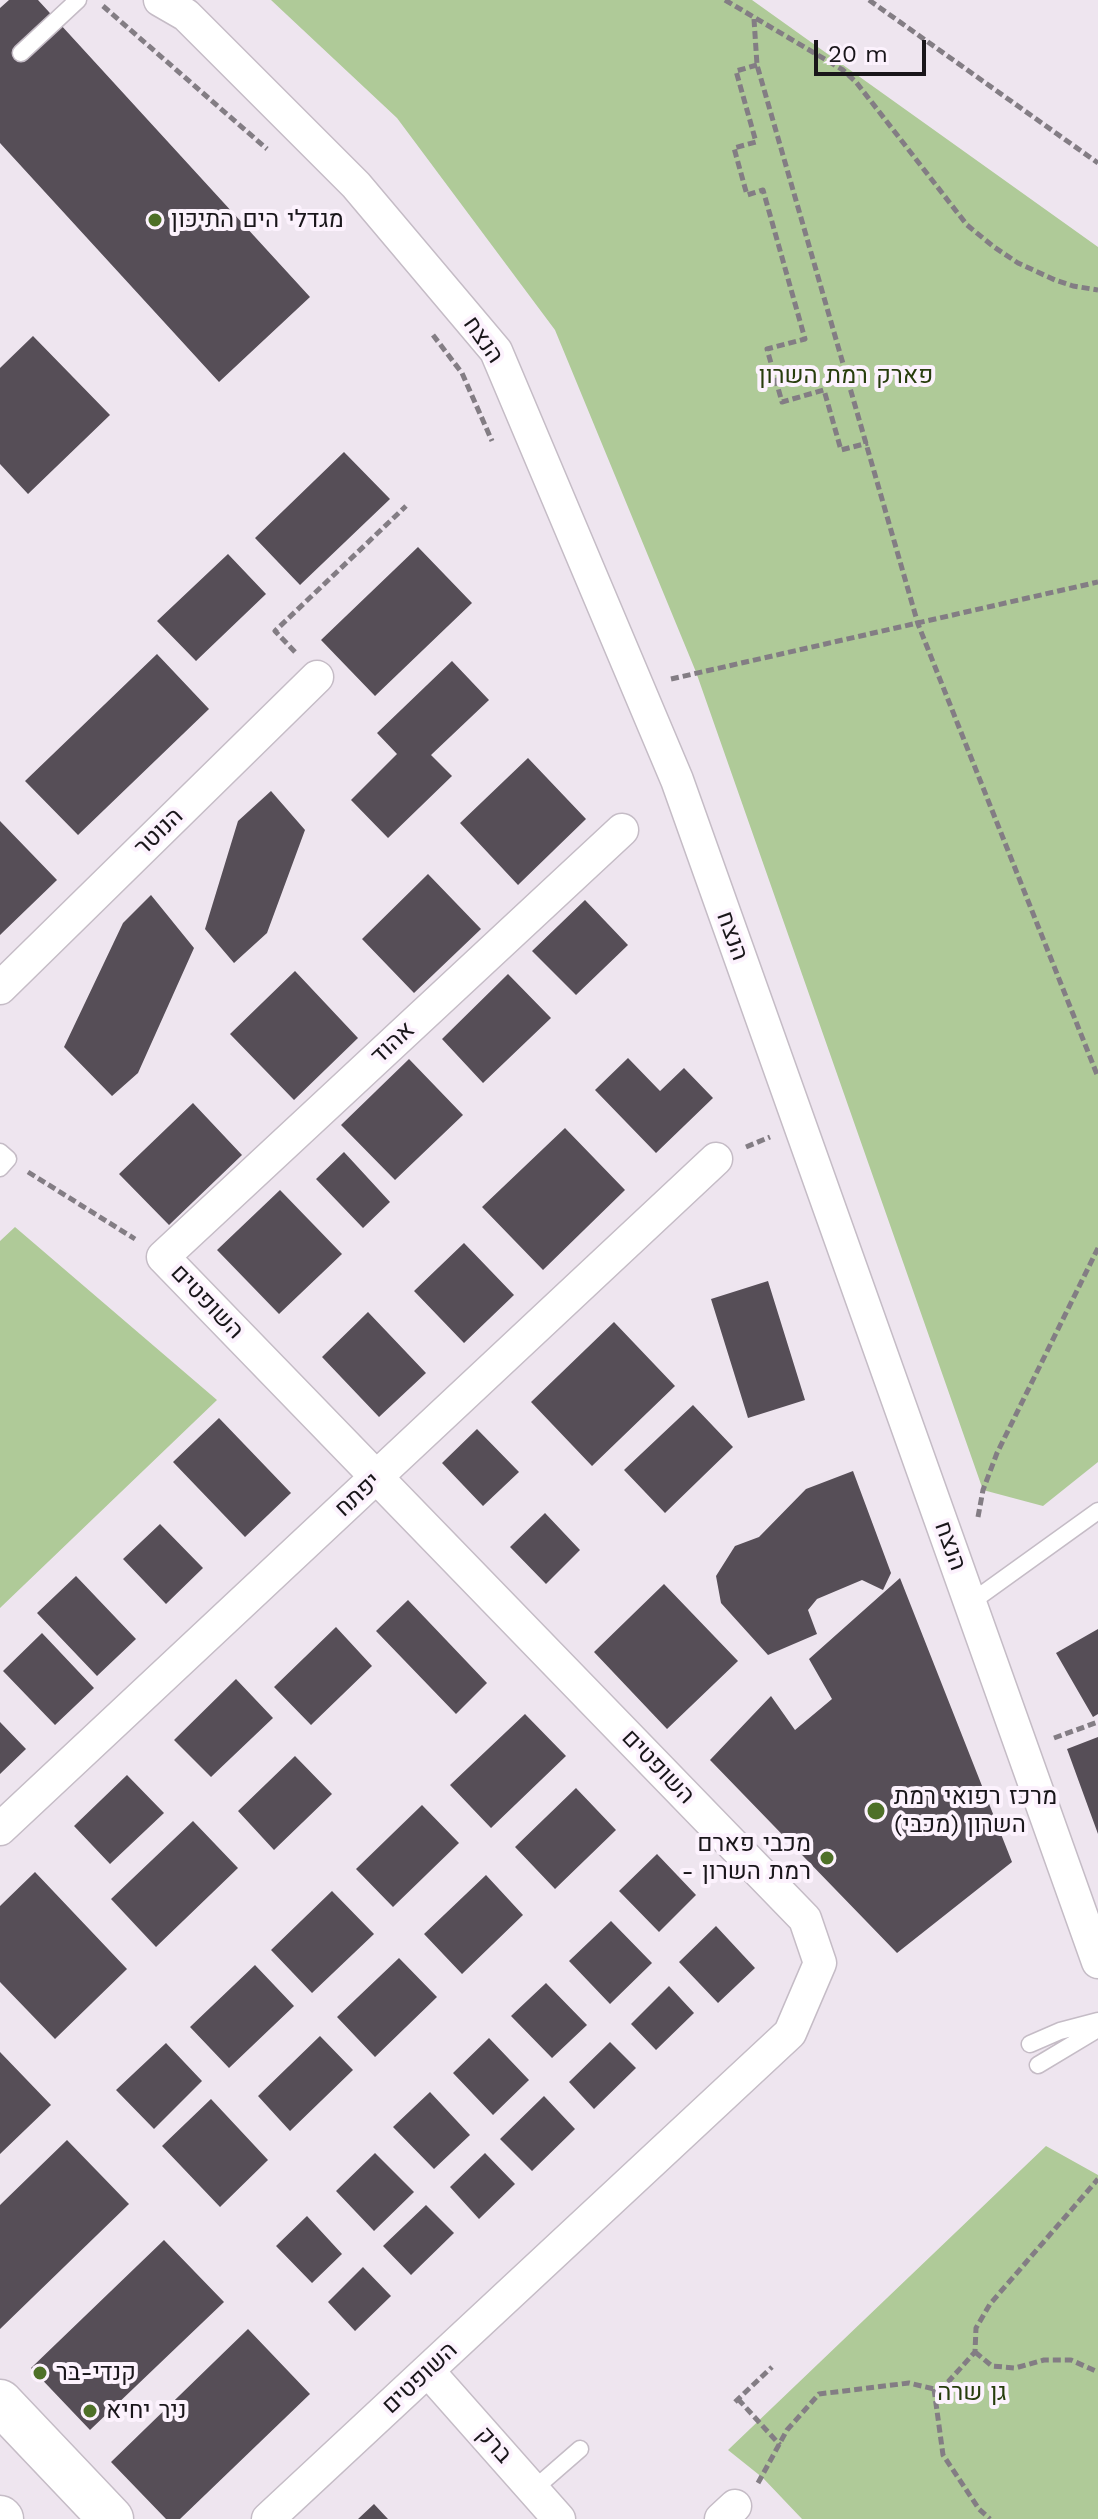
<!DOCTYPE html>
<meta charset="utf-8">
<style>
body{margin:0}
#map{position:relative;width:1098px;height:2519px;overflow:hidden;background:#eee5ef;font-family:"Work Sans",sans-serif}
canvas{display:block}
.scale{position:absolute;left:814px;top:40px;width:112px;height:36px;box-sizing:border-box;border:4px solid #19161a;border-top:0;padding-left:10px;font-size:24px;line-height:28px;white-space:nowrap;color:#19161a;-webkit-text-stroke:6px #fcf2fd;paint-order:stroke}
</style>
<div id="map">
<canvas width="1098" height="2519"></canvas>
<div class="scale">20 m</div>
</div>
<script>
const ctx = document.querySelector('canvas').getContext('2d');
ctx.lineJoin = 'round';
function fillPath(path, color) { ctx.fillStyle = color; ctx.fill(path, 'evenodd'); }
const shape = rows => new Path2D(rows.map(r => 'M' + r).join(''));
function stroke(path, color, width, dash) { ctx.strokeStyle = color; ctx.lineWidth = width; ctx.lineCap = dash ? 'butt' : 'round'; ctx.setLineDash(dash || []); ctx.stroke(path); }
function drawText(font, color, halo, rows, align = 'center') {
  ctx.font = font + ' "Work Sans",Heebo,sans-serif'; ctx.lineWidth = 8; ctx.setLineDash([]); ctx.textBaseline = 'middle'; ctx.strokeStyle = halo; ctx.fillStyle = color; for (const [text, x, y, turn = 0] of rows) {
    ctx.save(); ctx.translate(x, y); ctx.rotate((+turn || 0) * Math.PI / 180); ctx.textAlign = isNaN(turn) ? turn : align; if (halo) ctx.strokeText(text, 0, 0); ctx.fillText(text, 0, 0); ctx.restore();
  }
}
fillPath(shape([
 [271,0,752,0,1098,247,1098,1462,1043,1506,983,1490,696,672,555,330,397,118],
 [15,1227,217,1400,0,1608,0,1241],
 [1046,2146,1098,2175,1098,2519,802,2519,763,2478,728,2450]
]), '#afca98');
fillPath(shape([
 [9,0,38,0,310,297,219,382,0,143,0,8],
 [33,336,110,415,28,494,0,464,0,368],
 [344,452,390,499,300,585,255,538],
 [418,547,472,603,375,696,321,640],
 [228,554,266,594,196,661,157,621],
 [157,654,209,709,78,835,25,781],
 [452,661,489,700,431,755,452,776,388,838,351,800,397,754,377,733],
 [528,758,586,819,518,885,460,823],
 [271,791,305,830,267,933,234,963,205,929,238,821],
 [0,821,57,880,0,935],
 [428,874,481,929,414,993,362,939],
 [151,895,194,948,138,1073,112,1096,64,1047,123,923],
 [585,900,628,945,576,995,532,951],
 [295,971,358,1038,294,1100,230,1034],
 [508,974,551,1018,483,1083,442,1039],
 [628,1058,660,1091,684,1068,713,1098,656,1153,595,1090],
 [409,1059,463,1115,395,1180,341,1125],
 [193,1103,242,1155,169,1225,119,1174],
 [565,1128,625,1190,543,1270,482,1207],
 [344,1152,390,1202,363,1228,316,1179],
 [280,1190,342,1254,279,1314,217,1250],
 [464,1243,514,1295,464,1343,414,1291],
 [768,1281,805,1400,748,1418,711,1299],
 [368,1312,426,1373,379,1417,322,1357],
 [614,1322,675,1386,592,1466,531,1402],
 [693,1405,733,1447,665,1513,624,1470],
 [219,1418,291,1493,245,1537,173,1462],
 [477,1429,519,1472,483,1506,442,1463],
 [853,1471,891,1573,883,1590,862,1580,817,1599,808,1610,817,1634,768,1655,721,1603,716,1576,735,1546,759,1537,806,1489],
 [545,1513,580,1550,546,1584,510,1547],
 [160,1524,203,1568,166,1604,123,1559],
 [76,1576,136,1639,97,1676,37,1613],
 [900,1578,1012,1862,897,1953,710,1760,771,1696,795,1730,832,1699,809,1659],
 [664,1584,738,1661,667,1729,594,1652],
 [408,1600,487,1683,456,1714,376,1631],
 [336,1627,372,1666,311,1725,274,1687],
 [1098,1629,1098,1714,1093,1717,1056,1653],
 [42,1633,94,1688,55,1725,3,1671],
 [236,1679,273,1718,211,1777,174,1740],
 [525,1714,566,1756,491,1828,450,1785],
 [0,1722,26,1749,0,1774],
 [1098,1737,1098,1834,1067,1749],
 [295,1756,332,1794,274,1850,238,1811],
 [127,1775,164,1813,110,1864,74,1826],
 [576,1788,616,1830,555,1889,515,1847],
 [422,1805,459,1843,393,1907,356,1869],
 [193,1821,238,1868,156,1947,111,1899],
 [657,1854,696,1895,659,1932,619,1891],
 [35,1872,127,1969,55,2039,0,1982,0,1906],
 [486,1875,523,1915,462,1974,424,1934],
 [332,1891,374,1934,312,1993,271,1950],
 [611,1921,652,1963,610,2004,569,1961],
 [716,1926,755,1968,718,2003,679,1962],
 [399,1958,437,1997,375,2057,337,2017],
 [255,1965,294,2006,229,2068,190,2027],
 [546,1983,587,2025,552,2058,511,2016],
 [669,1986,694,2013,656,2050,631,2024],
 [320,2036,353,2070,290,2131,258,2096],
 [489,2038,529,2080,493,2115,453,2073],
 [610,2042,636,2068,594,2109,569,2082],
 [166,2043,202,2081,154,2129,116,2090],
 [0,2052,51,2105,0,2154],
 [430,2092,470,2135,434,2169,393,2127],
 [544,2096,575,2129,532,2171,500,2139],
 [211,2099,268,2160,220,2207,162,2146],
 [67,2140,129,2204,0,2329,0,2205],
 [375,2153,414,2192,374,2231,336,2191],
 [485,2153,515,2184,479,2219,450,2187],
 [426,2205,454,2233,411,2275,383,2246],
 [307,2216,342,2254,312,2283,276,2246],
 [164,2240,224,2302,90,2430,31,2368],
 [363,2267,391,2296,355,2331,328,2302],
 [248,2329,310,2394,180,2519,166,2519,111,2462],
 [374,2504,388,2519,358,2519]
]), '#564e57');
const lane = shape([
 [21,53,78,0],
 [0,1152,8,1159,0,1168],
 [970,1603,1098,1511],
 [1030,2044,1060,2031,1098,2021],
 [1038,2065,1098,2029],
 [534,2489,580,2449]
]);
const street = shape([
 [160,0,186,15,356,185,496,351,677,780,1098,1962],
 [0,988,317,677],
 [0,1829,716,1159],
 [428,2371,559,2519],
 [268,2519,790,2033,820,1963,805,1919,163,1257,622,830],
 [721,2519,735,2506]
]);
const secondary = shape([
 [0,2402,111,2519],
 [0,2518,1,2519]
]);
stroke(lane, '#c5bcc6', 19);
stroke(street, '#c5bcc6', 35);
stroke(secondary, '#c5bcc6', 47);
stroke(shape([
 [725,0,843,70,856,82,967,225,994,247,1018,263,1055,280,1073,286,1098,290],
 [869,0,1098,163],
 [103,6,267,149],
 [754,19,757,65,918,624,1098,1077],
 [757,65,736,71,756,142,734,148,747,195,763,190,805,339,767,349,782,402,824,390,841,450,868,443],
 [433,335,462,373,492,441],
 [295,652,275,631,406,506],
 [671,679,1098,582],
 [746,1147,770,1137],
 [28,1172,135,1239],
 [978,1517,983,1490,997,1453,1098,1248],
 [1054,1738,1098,1722],
 [975,2352,992,2366,1015,2368,1044,2360,1071,2360,1098,2372],
 [934,2389,943,2455,979,2509,990,2519],
 [738,2399,780,2445],
 [735,2402,772,2367],
 [758,2483,787,2430,819,2394,909,2383,934,2389,948,2382,975,2352,976,2328,990,2304,1098,2179]
]), '#837d84', 5, [8, 4]);
stroke(lane, '#fff', 16);
stroke(street, '#fff', 32);
stroke(secondary, '#fff', 44);
for (const [x, y, r, color] of [
 [155,220,8,"#4e7028"],
 [876,1811,10,"#4e7028"],
 [827,1858,8,"#4e7028"],
 [40,2373,8,"#4e7028"],
 [90,2411,8,"#4e7028"]
]) { const dot = new Path2D(); dot.arc(x, y, r, 0, 2 * Math.PI); ctx.fillStyle = color; ctx.fill(dot); stroke(dot, '#fcf2fd', 3); }
drawText('24px', '#19161a', '#fcf2fd', [
 ["מגדלי הים התיכון",171,220],
 ["מרכז רפואי רמת",894,1797],
 ["השרון (מכבי)",894,1825],
 ["מכבי פארם",811,1844,"right"],
 ["- רמת השרון",811,1872,"right"],
 ["קנדי-בר",56,2373],
 ["ניר יחיא",106,2411]
], 'left');
drawText('24px', '#19161a', '#fcf2fd', [
 ["הנצח",483,340,55],
 ["הנוטר",159,832,-44],
 ["הנצח",732,936,70],
 ["אהוד",393,1043,-43],
 ["השופטים",207,1302,46],
 ["יפתח",358,1495,-43],
 ["הנצח",950,1546,70],
 ["השופטים",658,1767,46],
 ["השופטים",420,2378,-43],
 ["ברק",494,2445,48]
]);
drawText('24px', '#273d0c', '#fcf2fd', [
 ["פארק רמת השרון",846,376],
 ["גן שרה",972,2393]
]);
</script>
